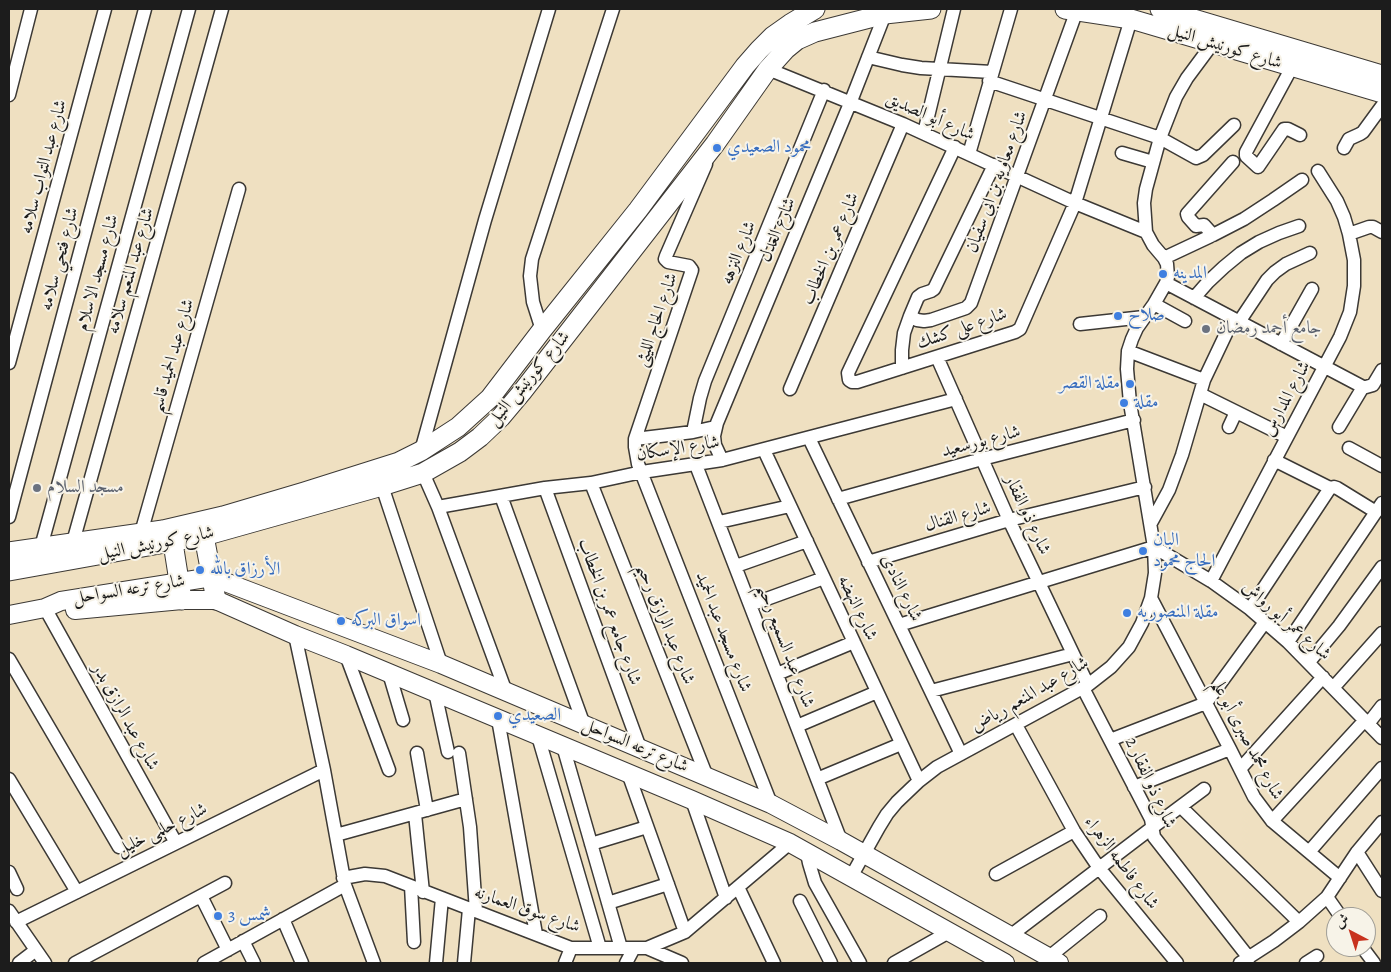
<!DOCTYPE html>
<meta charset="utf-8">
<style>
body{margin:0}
#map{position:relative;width:1391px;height:972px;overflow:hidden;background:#efe0c1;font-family:Alegreya,Amiri,serif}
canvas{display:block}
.frame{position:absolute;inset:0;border:10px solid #1c1c1c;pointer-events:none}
.north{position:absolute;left:1326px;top:907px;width:50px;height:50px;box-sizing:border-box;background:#f7f3e8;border:1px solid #9f9d96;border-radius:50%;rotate:320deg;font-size:14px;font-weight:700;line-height:20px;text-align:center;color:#1c1c1c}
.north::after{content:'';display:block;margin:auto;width:18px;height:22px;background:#c8321e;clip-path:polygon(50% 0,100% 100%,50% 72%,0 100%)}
</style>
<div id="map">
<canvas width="1391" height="972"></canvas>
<div class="frame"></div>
<div class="north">ش</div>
</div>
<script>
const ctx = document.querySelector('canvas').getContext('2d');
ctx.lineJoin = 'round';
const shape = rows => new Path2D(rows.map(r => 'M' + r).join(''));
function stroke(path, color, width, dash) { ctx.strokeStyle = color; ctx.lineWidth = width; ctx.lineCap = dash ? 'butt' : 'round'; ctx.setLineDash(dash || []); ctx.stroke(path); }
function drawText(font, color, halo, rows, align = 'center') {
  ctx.font = font + ' Alegreya,Amiri,serif'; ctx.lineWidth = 4; ctx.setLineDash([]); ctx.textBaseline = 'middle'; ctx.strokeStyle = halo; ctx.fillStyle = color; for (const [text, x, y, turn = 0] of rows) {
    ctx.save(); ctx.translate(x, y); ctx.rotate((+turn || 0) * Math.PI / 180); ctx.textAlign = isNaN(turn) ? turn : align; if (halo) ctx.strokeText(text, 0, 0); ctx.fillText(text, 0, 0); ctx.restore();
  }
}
const minor = shape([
 [868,57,902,65,921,68,992,72],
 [1292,67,1246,152,1246,156,1258,167,1284,129,1288,129,1300,135],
 [768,69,903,124,1075,203,1146,232],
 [989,81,1160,138,1196,158,1203,155,1234,125],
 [9,95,31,9],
 [924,133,954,9],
 [955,147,848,373,849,380,852,382,857,382,1015,332,1020,329,1075,203,1131,19],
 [1344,148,1349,139,1360,134,1363,132,1382,106],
 [1122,153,1153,162],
 [969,154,1011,9],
 [706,164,666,256,665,259,668,262,689,266,692,270,635,439,635,447,638,464,771,804],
 [1349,234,1369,227,1373,227,1382,232],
 [1213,235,1204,225,1196,226,1188,217,1187,214,1233,162],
 [1164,258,1213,235,1244,219,1273,200,1302,180],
 [1166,283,1363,387,1366,387,1373,385,1382,370],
 [1194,298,1208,282,1224,267,1241,253,1259,242,1279,233,1299,226],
 [1154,304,1185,321],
 [910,316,917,320,924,321,931,320,966,308,971,303,1077,10],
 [1239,322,1267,280,1275,272,1286,264,1310,253],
 [1080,324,1144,317],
 [542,330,533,302,530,276,532,259,613,9],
 [1281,344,1312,289],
 [1128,351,1204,380],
 [937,357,1009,520,1088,685],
 [9,363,105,9],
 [902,368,902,350,904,333,910,316,918,297,922,294,931,291,934,289,994,165],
 [790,389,903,124],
 [1200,394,1287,437],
 [1229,427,1236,412],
 [1339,427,1363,387],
 [693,432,700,398,705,381,824,90],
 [809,438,961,754],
 [635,439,693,432,715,427],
 [1349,448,1382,466],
 [764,450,919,781],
 [421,451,485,220,549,9],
 [722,460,715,445,714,436,717,423,851,101,885,14],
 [1274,460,1330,488],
 [696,465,841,841],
 [423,473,438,507,545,488,591,483,642,472,722,460,956,399],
 [591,483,707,777],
 [382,486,441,664],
 [545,488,640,748],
 [501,496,584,725],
 [838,499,982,459,1134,420],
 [438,507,506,692],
 [9,517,145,9],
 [719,522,790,506],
 [1151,523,1169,490,1182,455,1204,380,1233,319],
 [141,533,239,189],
 [73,542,222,9],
 [41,547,189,9],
 [868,562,1009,520,1145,487],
 [736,566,807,541],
 [1211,581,1340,337,1350,312,1354,286,1354,260,1349,234,1344,217,1337,201,1318,171],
 [1151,598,1230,749,1254,797,1272,821,1340,878],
 [750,605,824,578],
 [45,608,176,843],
 [1250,609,1330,488,1334,487,1337,488,1376,512],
 [899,625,1154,547,1211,581,1250,609,1265,622,1288,642,1382,738],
 [295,635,324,770,345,885,374,963],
 [1288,642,1382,503],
 [346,655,389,770],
 [9,659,119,847],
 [1309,662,1339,626,1382,567],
 [389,673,403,720],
 [777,674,854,642],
 [1083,688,1151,819,1154,837,1249,958],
 [1333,688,1382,633],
 [931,691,1073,654],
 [435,692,448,752],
 [498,719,536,934],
 [1368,724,1382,706],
 [1016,725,1074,831,1099,868,1177,963],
 [797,726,877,692],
 [538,736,600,948],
 [1110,740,1206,703,1265,622],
 [563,746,621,948],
 [417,753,427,810],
 [459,753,470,827,476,911],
 [1240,769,1323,677],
 [628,773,685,932],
 [9,779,77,892],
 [817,779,901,744],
 [1134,787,1230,749],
 [692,800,726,898],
 [1181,807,1299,922],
 [415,814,423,892],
 [1272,821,1365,720],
 [336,835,466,799],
 [591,844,647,827],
 [1309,852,1382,768],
 [1357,852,1382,891],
 [807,853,809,863,815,883,860,963],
 [9,872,17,889],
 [996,874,1074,831],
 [851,877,879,827,887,814,897,802,919,781,937,767,1088,685,1111,667,1129,647,1142,623,1151,598,1155,573,1154,547,1130,403,1127,369,1128,351,1132,339,1137,328,1154,304,1166,283,1168,277,1167,264,1164,258,1153,245,1146,232,1144,203,1146,189,1160,138,1176,97,1187,78,1213,43],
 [343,878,365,874,385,876,571,948,647,948,685,932,790,843],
 [411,886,414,942],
 [738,887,774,963],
 [201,896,228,950],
 [1327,897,1341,917],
 [800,901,831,963],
 [608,903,668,884],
 [9,911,45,963],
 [283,919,302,963],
 [16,922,324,770],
 [1010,936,1153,827,1204,789],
 [243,941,254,963],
 [1362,947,1374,963],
 [647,948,682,963],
 [1049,957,1100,916],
 [19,963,36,950],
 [75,963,225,883],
 [204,963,345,885],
 [436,963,442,898],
 [464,963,469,909],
 [565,963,571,948],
 [626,963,634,948],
 [894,963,949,932],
 [1240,963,1274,941,1299,922,1327,897,1357,852,1382,822],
 [1306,963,1317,956]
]);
const secondary = shape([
 [75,610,182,600,216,600,295,635,346,655,692,800,790,843,1005,963],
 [9,615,45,608,61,601,212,577,441,664,771,804,841,841,1059,963]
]);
const primary = shape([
 [1065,9,1131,19,1382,93],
 [1160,9,1382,75],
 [204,536,216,600],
 [173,543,182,600],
 [9,552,163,530,223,516,304,492,399,462,421,451,458,427,490,398,542,330,638,210,745,66,759,50,773,36,790,24,815,9],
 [9,571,204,536,382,486,423,473,460,452,480,437,501,417,522,392,715,144,768,69,786,49,797,40,815,32,885,14,931,9]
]);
stroke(minor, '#3c3935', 15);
stroke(secondary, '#3c3935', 20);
stroke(primary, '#3c3935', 21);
stroke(minor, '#fff', 12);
stroke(secondary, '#fff', 18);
stroke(primary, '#fff', 19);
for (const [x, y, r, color] of [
 [717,148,5,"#3f7fe0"],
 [1163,274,5,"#3f7fe0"],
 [1118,316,5,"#3f7fe0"],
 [1206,329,5,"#6b7280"],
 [1130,384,5,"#3f7fe0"],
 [1124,403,5,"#3f7fe0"],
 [37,488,5,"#6b7280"],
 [1143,551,5,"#3f7fe0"],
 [200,570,5,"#3f7fe0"],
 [1127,613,5,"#3f7fe0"],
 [341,621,5,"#3f7fe0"],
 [498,716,5,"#3f7fe0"],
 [218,916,5,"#3f7fe0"]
]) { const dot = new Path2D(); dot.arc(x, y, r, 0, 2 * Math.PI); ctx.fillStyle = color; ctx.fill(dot); stroke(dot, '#f7f3e8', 2); }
drawText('18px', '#1c1c1c', '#f7f3e8', [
 ["شارع كورنيش النيل",1225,47,17],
 ["شارع أبو الصديق",930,117,24],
 ["شارع عبد التواب سلامه",44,167,-75],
 ["شارع معاويه بن ابى سفيان",997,182,-70],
 ["شارع العدل",778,230,-67],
 ["شارع عمر بن الخطاب",831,249,-67],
 ["شارع النزهه",739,253,-68],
 ["شارع فتحي سلامه",60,259,-75],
 ["شارع عبد المنعم سلامه",131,271,-74],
 ["شارع مسجد الاسلام",98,273,-75],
 ["شارع الحاج الليثى",657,320,-71],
 ["شارع على كشك",962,329,-19],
 ["شارع عبد الحميد قاسم",173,356,-74],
 ["شارع كورنيش النيل",529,379,-50],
 ["شارع المدارس",1287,399,-62],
 ["شارع بورسعيد",981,442,-15],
 ["شارع الإسكان",678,449,-9],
 ["شارع ذو الفقار",1027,515,65],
 ["شارع القنال",958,517,-16],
 ["شارع كورنيش النيل",156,544,-11],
 ["شارع النادى",901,588,64],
 ["شارع ترعه السواحل",129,590,-9],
 ["شارع النهضه",857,608,65],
 ["شارع جامع عمر بن الخطاب",609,612,70],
 ["شارع عمر أبو رواش",1286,621,41],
 ["شارع عبد الرازق رحيم",665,624,68],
 ["شارع مسجد عبد الحميد",723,632,69],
 ["شارع عبد السميع رحيم",785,646,69],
 ["شارع عبد المنعم رياض",1030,695,-30],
 ["شارع عبد الرازق بدر",125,717,61],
 ["شارع محمد صبرى أبو علم",1247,740,62],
 ["شارع ترعه السواحل",635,746,23],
 ["شارع ذو الفقار 2",1150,783,65],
 ["شارع حلمى خليل",162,830,-26],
 ["شارع فاطمه الزهراء",1121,863,53],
 ["شارع سوق العمارنه",527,910,19]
]);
drawText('18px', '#366cbe', '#f7f3e8', [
 ["محمود الصعيدي",727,148],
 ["المدينه",1173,274],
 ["صلاح",1128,316],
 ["مقلة القصر",1120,384,"right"],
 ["مقلة",1134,403],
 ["البان",1153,541],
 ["الحاج محمود",1153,562],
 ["الأرزاق بالله",210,570],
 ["مقلة المنصوريه",1137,613],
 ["اسواق البركه",351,621],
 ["الصعيدي",508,716],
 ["شمس 3",228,916]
], 'left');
drawText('18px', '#5b616d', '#f7f3e8', [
 ["جامع أحمد رمضان",1216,329],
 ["مسجد السلام",47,488]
], 'left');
</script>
